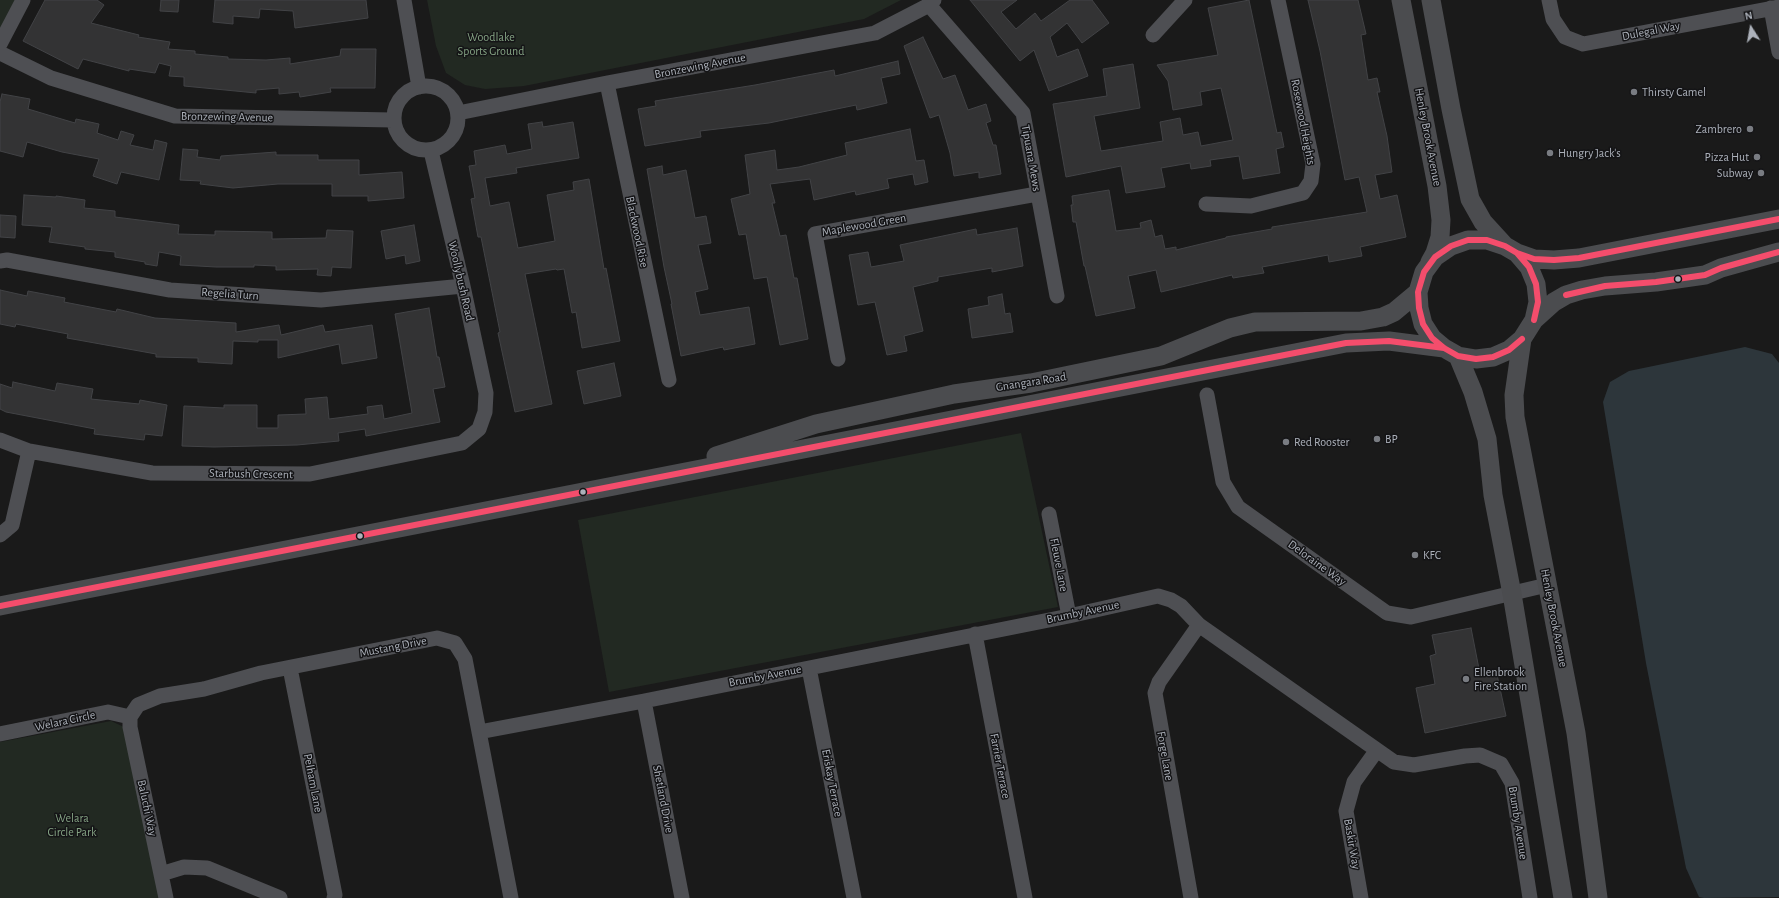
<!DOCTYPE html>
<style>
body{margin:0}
#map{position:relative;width:1779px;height:898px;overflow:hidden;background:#1a1a1a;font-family:"Alegreya Sans",sans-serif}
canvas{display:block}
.north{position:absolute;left:1731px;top:8px;width:40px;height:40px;-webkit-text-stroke:3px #141416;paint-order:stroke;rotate:349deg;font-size:11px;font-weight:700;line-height:16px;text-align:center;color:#acb1ba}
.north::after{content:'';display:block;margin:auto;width:14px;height:18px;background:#acb1ba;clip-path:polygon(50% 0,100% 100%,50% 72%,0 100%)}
</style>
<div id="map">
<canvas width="1779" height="898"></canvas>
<div class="north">N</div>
</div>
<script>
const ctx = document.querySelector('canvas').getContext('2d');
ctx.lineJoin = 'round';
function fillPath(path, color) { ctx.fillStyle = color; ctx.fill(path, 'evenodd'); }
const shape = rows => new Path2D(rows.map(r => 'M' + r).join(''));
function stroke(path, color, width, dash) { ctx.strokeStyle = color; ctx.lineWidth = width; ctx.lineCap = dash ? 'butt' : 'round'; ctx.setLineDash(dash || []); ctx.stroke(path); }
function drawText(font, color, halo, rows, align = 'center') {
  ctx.font = font + ' "Alegreya Sans",sans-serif'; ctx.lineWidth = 3; ctx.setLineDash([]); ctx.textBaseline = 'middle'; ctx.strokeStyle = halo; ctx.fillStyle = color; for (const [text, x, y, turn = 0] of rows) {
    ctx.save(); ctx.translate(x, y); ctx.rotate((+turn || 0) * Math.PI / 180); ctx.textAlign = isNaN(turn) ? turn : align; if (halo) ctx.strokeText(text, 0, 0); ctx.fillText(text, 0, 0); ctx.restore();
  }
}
fillPath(shape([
 [0,0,18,0,0,35],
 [427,0,901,0,864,19,524,86,485,89,465,85,446,73,436,46],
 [1021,433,1058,607,609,692,578,520],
 [111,721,126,728,162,898,0,898,0,742]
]), '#222922');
fillPath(shape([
 [1745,347,1772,354,1779,363,1779,897,1704,898,1699,897,1686,868,1646,663,1603,402,1610,382,1629,371]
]), '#2d363b');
const building = shape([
 [45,0,97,0,104,5,91,23,139,35,138,37,170,42,168,49,195,51,195,54,228,57,228,59,266,60,290,58,290,64,340,56,341,49,376,49,375,88,330,88,331,92,300,97,299,92,279,94,279,88,256,90,256,93,184,86,184,77,169,76,171,66,159,63,155,73,129,69,129,71,83,59,78,69,23,41,45,0],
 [161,0,179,0,178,12,160,11,161,0],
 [215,0,366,0,368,18,295,28,293,11,260,9,259,18,233,16,233,24,213,22,215,0],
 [970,0,1017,0,1001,12,1016,29,1035,13,1041,21,1070,0,1092,0,1109,23,1082,43,1067,23,1050,37,1057,57,1078,49,1088,76,1049,91,1034,50,1020,61,970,0],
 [1249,0,1277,133,1281,132,1284,147,1276,149,1280,173,1243,179,1239,156,1210,160,1211,166,1191,169,1190,163,1161,168,1165,187,1126,193,1121,166,1066,177,1053,104,1107,96,1103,69,1133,64,1140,108,1094,116,1101,151,1163,141,1160,122,1180,118,1183,135,1198,132,1201,146,1233,140,1221,88,1200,92,1202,105,1173,110,1168,81,1157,65,1218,55,1208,8,1249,0],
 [1308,0,1358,0,1366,34,1361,35,1368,80,1377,78,1380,92,1377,92,1387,136,1392,172,1375,175,1380,199,1397,195,1406,237,1360,247,1362,256,1329,262,1328,255,1262,267,1264,273,1233,278,1232,275,1161,292,1156,270,1128,276,1135,308,1096,316,1085,266,1084,266,1076,222,1073,222,1071,205,1073,205,1072,196,1109,190,1116,231,1141,228,1140,223,1151,220,1155,237,1162,235,1165,249,1176,247,1176,250,1226,238,1226,237,1272,229,1272,227,1367,212,1359,177,1345,180,1320,51,1308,0],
 [923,37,943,79,955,75,968,110,986,104,991,121,986,123,993,145,996,145,1001,174,979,178,979,172,954,176,950,153,939,115,930,118,904,46,923,37],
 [898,61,900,74,881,78,887,103,857,110,856,105,769,123,700,131,701,137,645,146,638,109,656,106,655,101,755,85,834,70,835,76,898,61],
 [2,94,30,99,28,109,75,123,76,119,99,124,97,133,118,140,121,131,134,135,130,145,153,150,155,140,167,143,159,180,121,172,117,184,93,176,99,159,62,152,27,142,23,157,0,151,0,102,2,94],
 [542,122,543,127,573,122,579,158,516,168,517,173,485,178,490,206,509,202,518,248,555,241,547,195,574,190,573,182,589,179,604,269,606,268,620,341,582,348,576,312,572,313,564,269,557,270,556,269,525,274,552,404,515,412,498,333,500,332,481,237,478,237,471,199,475,198,469,166,476,165,474,151,505,145,507,154,532,149,528,124,542,122],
 [910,129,916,161,924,160,928,182,915,185,913,174,887,179,889,188,856,195,855,191,814,200,810,179,770,184,775,203,772,203,780,236,786,235,794,278,797,278,808,339,780,345,767,277,754,279,746,234,739,235,731,199,750,194,745,155,775,150,777,170,799,167,847,155,845,143,910,129],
 [183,149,198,150,197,157,220,160,221,156,276,152,276,155,318,155,318,160,359,160,359,175,402,172,404,198,368,201,368,196,332,196,332,184,278,184,233,188,200,184,201,181,180,180,183,149],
 [662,166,663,175,686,170,695,218,706,216,711,243,698,245,708,289,695,292,700,315,749,307,755,344,724,350,723,347,681,356,671,304,672,304,664,267,647,169,662,166],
 [24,195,56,197,56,196,85,200,84,208,115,211,115,217,179,225,178,234,215,235,215,231,272,232,272,239,326,238,327,230,353,231,351,268,332,267,331,276,317,275,318,269,276,270,276,266,254,265,254,267,216,267,180,265,181,256,159,252,157,266,145,264,145,262,115,257,115,252,85,249,85,247,49,242,52,227,22,225,24,195],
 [0,215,16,216,15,238,0,237,0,215],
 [414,225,420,261,406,264,405,255,386,259,381,231,414,225],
 [1017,228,1023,266,992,272,992,268,938,277,938,281,913,287,923,331,904,336,907,351,887,355,875,302,858,305,849,255,868,252,871,267,904,261,900,245,976,229,977,235,1017,228],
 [0,290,27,296,28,291,65,298,64,302,116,312,117,309,155,318,236,323,236,332,279,325,281,335,323,325,325,332,372,325,377,358,342,364,339,344,278,358,278,340,258,340,258,342,233,341,232,364,198,362,198,358,156,357,156,354,67,338,68,334,16,324,15,327,0,324,0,290],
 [1002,294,1005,314,1010,313,1013,332,972,338,968,309,989,305,988,297,1002,294],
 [429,308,437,357,439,357,445,387,433,389,440,422,366,436,365,429,338,433,339,441,297,445,214,447,182,446,184,406,224,408,224,405,257,405,257,428,278,428,278,415,306,414,305,399,327,397,329,419,368,414,367,407,382,405,384,419,412,413,395,314,429,308],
 [614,363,621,396,584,404,577,371,614,363],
 [13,382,55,391,57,383,93,389,91,399,139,404,140,400,167,405,162,436,145,434,144,440,94,434,95,429,6,412,0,409,0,384,12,388,13,382],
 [1471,628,1480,674,1496,670,1506,716,1425,733,1416,688,1435,684,1430,656,1436,654,1432,635,1471,628]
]);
fillPath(building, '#333334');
stroke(building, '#424346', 1);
stroke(shape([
 [404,0,419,87],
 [1549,0,1553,19,1565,37,1583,44,1779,7],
 [929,5,1023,113,1057,296],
 [1771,8,1779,52],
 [1153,35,1185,0],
 [0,44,23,0],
 [0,53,51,78,175,116,393,120],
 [607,83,669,380],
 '394 118a32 32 0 1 1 64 0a32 32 0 1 1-64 0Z',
 [458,113,607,83,875,33,929,5,934,0],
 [1206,204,1251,206,1303,193,1311,181,1313,164,1278,0],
 [0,261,7,260,170,290,321,300,463,286],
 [838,359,815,234,1037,194],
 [1207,395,1223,482,1238,507,1387,613,1411,617,1547,585],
 [0,440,29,451,152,473,310,474,462,443,479,429,485,412,486,393,463,286,431,151],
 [1049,514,1069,616],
 [0,535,12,525,29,451],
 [975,634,1025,898],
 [290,668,335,895,334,898],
 [809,668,854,898],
 [644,701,682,898],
 [130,717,138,705,160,696,204,689,261,673,437,638,455,643,465,659,511,898],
 [130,717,130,727,166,898],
 [479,732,644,701,1069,616,1158,596,1171,600,1181,606,1199,625,1394,762,1414,765,1465,756,1480,755,1501,764,1512,783,1530,898],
 [0,734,108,712,130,717],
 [161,874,184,867,207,868,280,898],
 [1191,898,1155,693,1159,682,1199,625],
 [1361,898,1346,811,1354,782,1377,750]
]), '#4e4f53', 15);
stroke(shape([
 [1401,0,1437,186,1441,220,1440,237,1435,253,1430,262],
 [1431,0,1451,109,1470,199,1483,222,1504,245],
 [1517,253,1529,267,1536,284,1538,302,1534,320,1522,339,1509,350,1493,357,1476,359,1458,356,1444,348,1432,338,1423,324,1419,308,1418,292,1424,272,1435,257,1451,246,1468,240,1487,240,1505,246,1517,253,1534,259,1554,260,1579,258,1779,219],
 [1534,320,1554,302,1566,295,1582,290,1605,286,1656,282,1705,275,1721,268,1779,252],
 [1522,339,1514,395,1515,417,1576,733,1598,898],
 [1458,356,1473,392,1487,439,1493,495,1512,594,1563,898],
 [716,456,816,424,954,394,1031,383,1161,356,1230,328,1255,322,1361,321,1383,317,1394,312,1418,292],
 [0,606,1346,343,1389,341,1444,348]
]), '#4b4c4f', 19);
stroke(shape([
 [1517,253,1534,259,1554,260,1579,258,1779,219],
 [1566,295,1605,286,1656,282,1705,275,1721,268,1779,252],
 [1522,339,1509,350,1493,357,1476,359,1458,356,1444,348,1432,338,1423,324,1419,308,1418,292,1424,272,1435,257,1451,246,1468,240,1487,240,1505,246,1517,253,1529,267,1536,284,1538,302,1534,320],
 [0,606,1346,343,1389,341,1444,348]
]), '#f44d6c', 6);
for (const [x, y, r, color] of [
 [1634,92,4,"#797c82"],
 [1750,129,4,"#797c82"],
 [1550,153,4,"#797c82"],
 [1757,157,4,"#797c82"],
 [1761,173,4,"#797c82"],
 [1678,279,3.5,"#acb1ba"],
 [1377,439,4,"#797c82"],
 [1286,442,4,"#797c82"],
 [583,492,3.5,"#acb1ba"],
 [360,536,3.5,"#acb1ba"],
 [1415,555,4,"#797c82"],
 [1466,679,4,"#797c82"]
]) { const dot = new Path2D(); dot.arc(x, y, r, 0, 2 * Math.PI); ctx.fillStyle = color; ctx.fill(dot); stroke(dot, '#141416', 1.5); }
drawText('12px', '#acb1ba', '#141416', [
 ["Dulegal Way",1651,31,-11],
 ["Bronzewing Avenue",700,66,-11],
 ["Bronzewing Avenue",227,117,1],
 ["Rosewood Heights",1303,122,79],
 ["Henley Brook Avenue",1428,137,79],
 ["Tipuana Mews",1031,158,80],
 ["Maplewood Green",864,225,-10],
 ["Blackwood Rise",637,232,78],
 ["Woollybush Road",461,281,77],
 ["Regelia Turn",230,294,4],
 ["Gnangara Road",1031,382,-9],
 ["Starbush Crescent",251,474,1],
 ["Deloraine Way",1317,563,36],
 ["Fleuve Lane",1059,565,79],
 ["Brumby Avenue",1083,612,-12],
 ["Henley Brook Avenue",1554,618,79],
 ["Mustang Drive",393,647,-11],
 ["Brumby Avenue",765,676,-11],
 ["Welara Circle",65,721,-12],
 ["Forge Lane",1165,756,80],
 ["Farrier Terrace",1000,766,79],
 ["Pelham Lane",313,783,79],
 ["Eriskay Terrace",832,783,79],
 ["Shetland Drive",663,799,79],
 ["Baluchi Way",147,808,78],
 ["Brumby Avenue",1518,823,81],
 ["Baskir Way",1352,844,80]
]);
drawText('12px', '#85a384', '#141416', [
 ["Woodlake",491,37],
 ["Sports Ground",491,51],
 ["Welara",72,818],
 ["Circle Park",72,832]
]);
drawText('12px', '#acb1ba', '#141416', [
 ["Thirsty Camel",1642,92],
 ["Zambrero",1742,129,"right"],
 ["Hungry Jack's",1558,153],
 ["Pizza Hut",1749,157,"right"],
 ["Subway",1753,173,"right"],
 ["BP",1385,439],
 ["Red Rooster",1294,442],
 ["KFC",1423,555],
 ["Ellenbrook",1474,672],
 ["Fire Station",1474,686]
], 'left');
</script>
